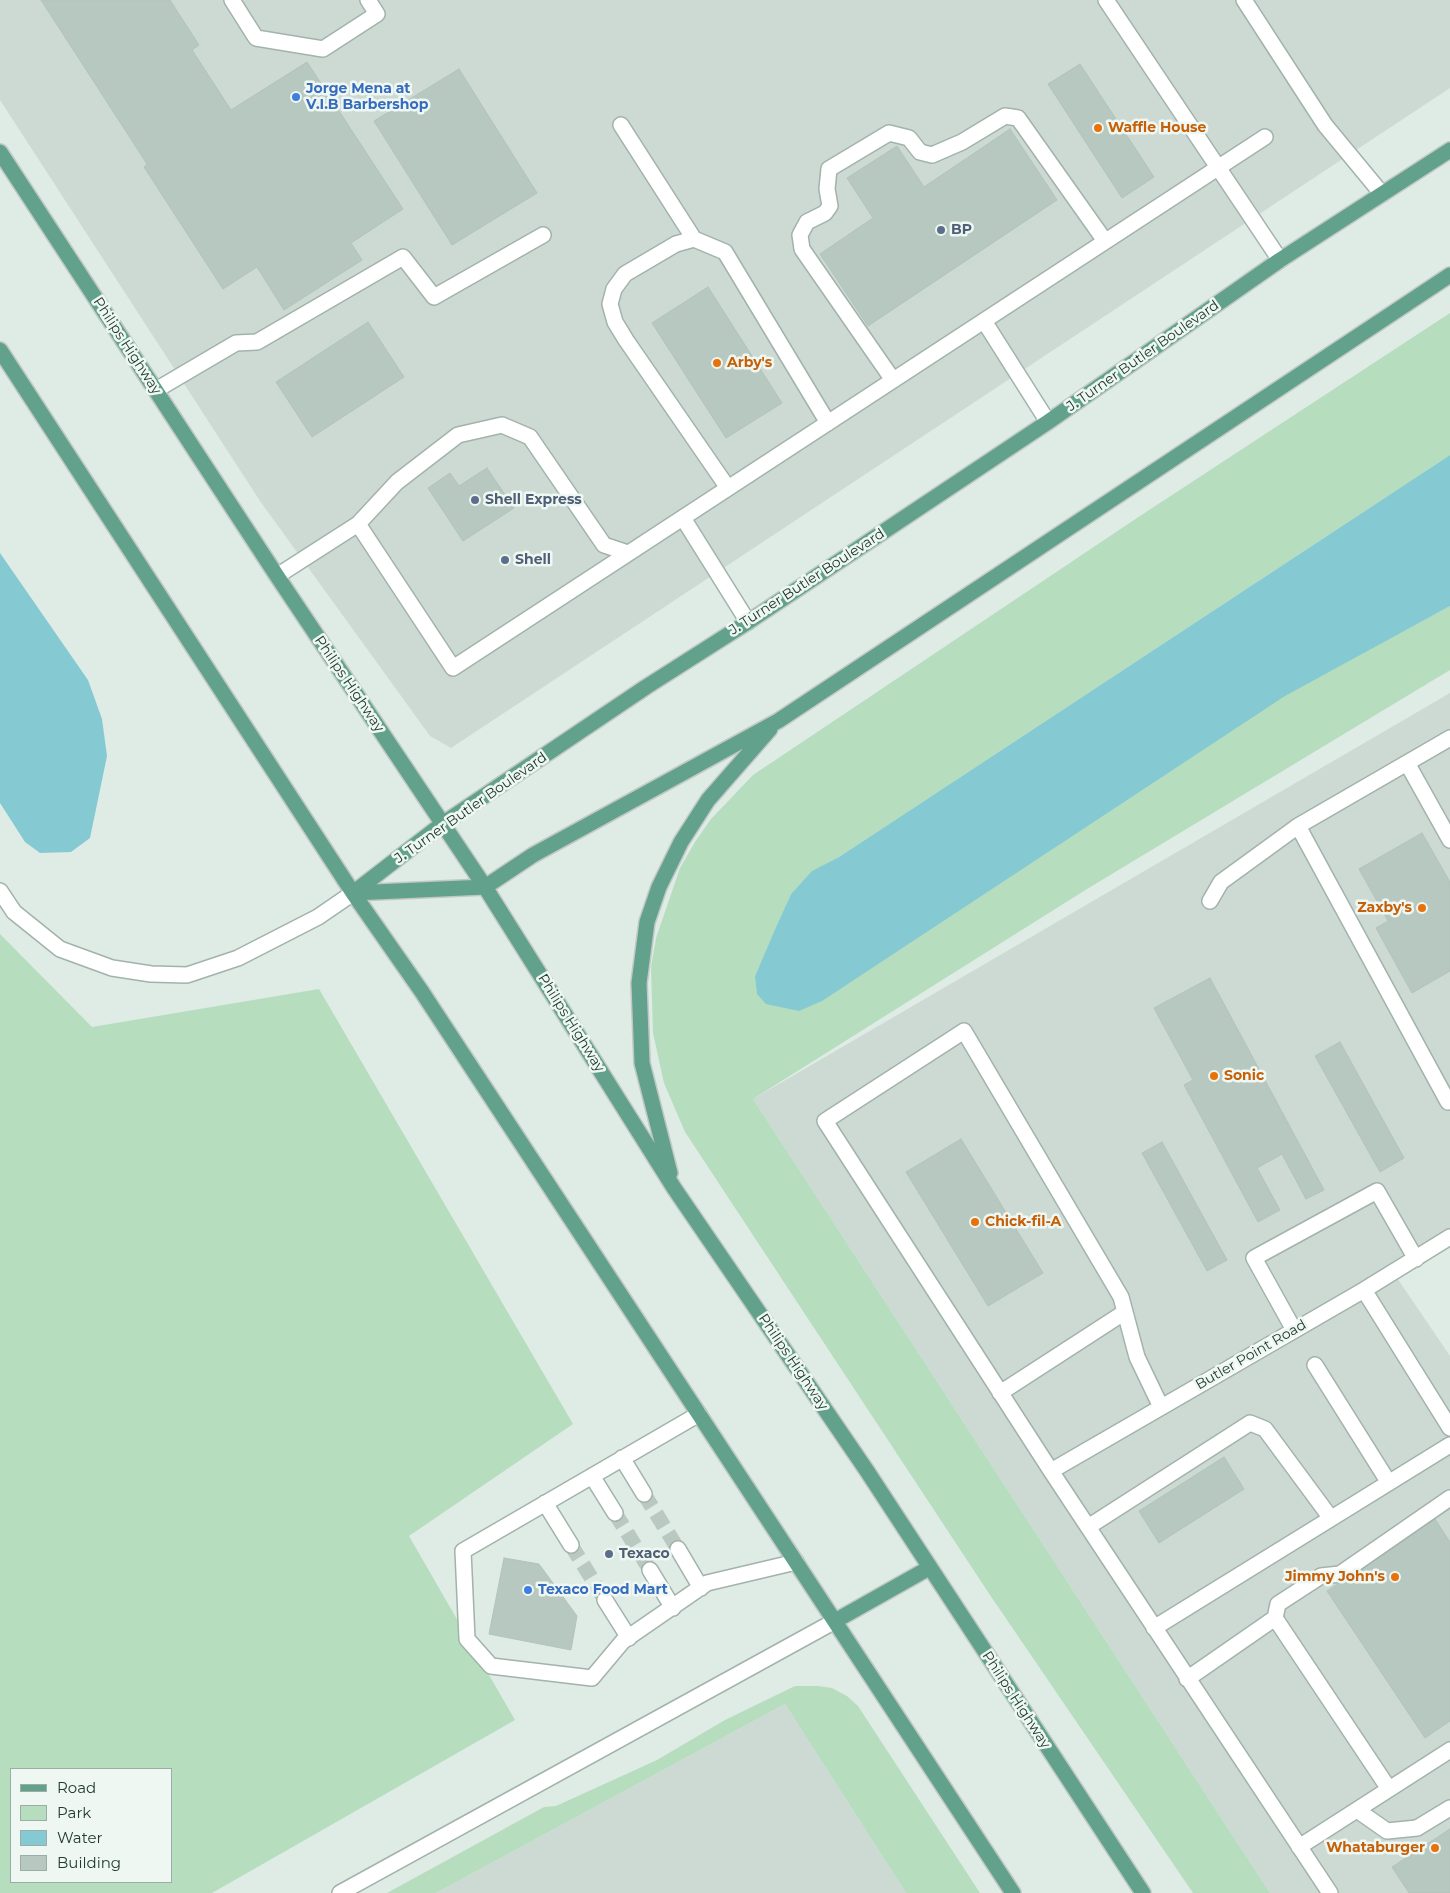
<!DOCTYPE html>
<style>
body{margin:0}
#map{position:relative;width:1450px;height:1893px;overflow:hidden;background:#dfebe5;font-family:Montserrat,sans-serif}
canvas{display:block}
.legend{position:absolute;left:10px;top:1768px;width:162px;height:115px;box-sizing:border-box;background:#eff7f3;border:1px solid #9caca6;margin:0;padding:6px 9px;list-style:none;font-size:15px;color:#203b32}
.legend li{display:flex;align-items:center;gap:10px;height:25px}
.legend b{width:25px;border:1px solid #9caca6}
</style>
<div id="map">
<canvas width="1450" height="1893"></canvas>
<ul class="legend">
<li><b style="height:6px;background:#62a28d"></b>Road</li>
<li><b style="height:14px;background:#b7ddbf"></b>Park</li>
<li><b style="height:14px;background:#85cad2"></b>Water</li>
<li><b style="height:14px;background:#b7c8c0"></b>Building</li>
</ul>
</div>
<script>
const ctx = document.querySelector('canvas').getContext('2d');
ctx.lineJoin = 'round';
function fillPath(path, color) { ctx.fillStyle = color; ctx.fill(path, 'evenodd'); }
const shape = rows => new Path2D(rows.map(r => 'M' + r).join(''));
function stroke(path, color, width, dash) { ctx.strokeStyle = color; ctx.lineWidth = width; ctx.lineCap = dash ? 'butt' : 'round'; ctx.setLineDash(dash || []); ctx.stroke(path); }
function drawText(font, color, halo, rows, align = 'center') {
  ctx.font = font + ' Montserrat,sans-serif'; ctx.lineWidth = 5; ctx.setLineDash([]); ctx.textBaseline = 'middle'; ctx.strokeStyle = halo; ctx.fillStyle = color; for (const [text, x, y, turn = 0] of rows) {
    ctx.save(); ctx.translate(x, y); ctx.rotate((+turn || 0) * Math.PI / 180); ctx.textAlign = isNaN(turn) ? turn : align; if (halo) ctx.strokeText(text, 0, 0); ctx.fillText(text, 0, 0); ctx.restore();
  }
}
fillPath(shape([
 [0,0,1450,0,1450,88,451,748,430,736,260,501,0,100],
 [1450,693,1450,1237,1391,1269,1450,1356,1450,1893,1270,1893,753,1099],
 [785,1704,906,1893,436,1893]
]), '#cddad4');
fillPath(shape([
 [1450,313,1450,455,839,857,812,872,791,894,755,976,1450,606,1450,670,1087,889,753,1099,1270,1893,1193,1893,990,1595,685,1132,664,1083,653,1033,651,967,656,938,680,868,695,842,711,819,753,775,1140,516],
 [0,934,92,1027,319,989,573,1424,409,1536,515,1720,212,1893,0,1893],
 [11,1769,171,1769,171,1882,11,1882],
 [795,1686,818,1686,832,1688,847,1696,858,1706,980,1893,906,1893,785,1704,436,1893,387,1893,544,1807,556,1806,657,1760,725,1720]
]), '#b7ddbf');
fillPath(shape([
 [1450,455,1450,606,1285,696,822,1001,799,1011,766,1004,757,994,755,976,777,925,791,894,812,871,839,857],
 [0,553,88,680,102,719,107,756,90,838,71,852,40,853,25,842,0,803]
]), '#85cad2');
const building = shape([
 [41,0,170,0,199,45,192,50,231,110,307,62,403,209,351,243,362,260,284,310,257,267,223,289,144,167,147,164,41,0],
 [1080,64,1154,177,1122,198,1048,84,1080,64],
 [459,69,537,193,452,245,374,121,459,69],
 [1010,129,1057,200,868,326,820,254,873,218,847,178,897,146,924,187,1010,129],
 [708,287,782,403,726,438,652,323,708,287],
 [368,322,404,377,312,437,276,382,368,322],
 [487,468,514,508,463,541,428,488,450,473,459,486,487,468],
 [1422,833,1450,882,1450,971,1412,993,1376,928,1388,921,1359,869,1422,833],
 [1210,978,1324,1190,1306,1199,1282,1154,1257,1168,1280,1210,1258,1222,1184,1085,1193,1080,1154,1008,1210,978],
 [1340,1042,1404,1158,1380,1172,1315,1056,1340,1042],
 [961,1139,1043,1273,988,1306,906,1172,961,1139],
 [1162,1142,1227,1260,1207,1271,1142,1153,1162,1142],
 [1224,1457,1244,1489,1159,1543,1139,1511,1224,1457],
 [1435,1519,1450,1542,1450,1721,1425,1738,1327,1591,1435,1519],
 [504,1558,539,1564,577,1616,571,1650,489,1634,504,1558],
 [1450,1829,1450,1893,1409,1893,1392,1867,1450,1829]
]);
fillPath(building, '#b7c8c0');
stroke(building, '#b1c4bb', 1);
stroke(shape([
 [644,1494,678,1549],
 [615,1513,650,1570],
 [571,1545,605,1600]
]), '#b9c8c1', 15, [15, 8]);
const minor = shape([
 [232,0,256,38,323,49,377,14,368,0],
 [1106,0,1280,260],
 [1244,0,1325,125,1382,194],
 [621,125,694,239,725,252,828,423],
 [694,239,676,244,625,274,614,289,610,304,615,322,626,340,728,488],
 [984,321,1048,422],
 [893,380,802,249,800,235,807,222,825,213,830,206,827,189,829,169,889,133,909,138,920,152,932,155,962,142,1005,116,1018,118,1105,241],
 [156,390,236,343,257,342,403,257,434,297,543,235],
 [683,518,748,622],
 [358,524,397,482,458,435,502,425,530,437,604,545,628,553],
 [277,576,358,524,453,668,1265,137],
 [1407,763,1450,840],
 [1298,826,1448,1102,1450,1101],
 [0,891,14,912,60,949,112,968,151,974,187,975,238,958,318,917,353,893],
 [1210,901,1221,882,1298,826,1450,738],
 [1364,1290,1450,1428],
 [1294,1330,1254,1258,1377,1191,1416,1259],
 [1315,1365,1389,1483],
 [1000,1393,1125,1312],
 [1161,1407,1137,1357,1121,1297,964,1031,825,1121,1051,1471,1330,1893],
 [699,1414,463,1551,467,1639,491,1666,592,1678,623,1641,707,1583,796,1562],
 [622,1458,644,1494],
 [1051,1471,1364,1290,1450,1237],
 [592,1476,615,1513],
 [545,1503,571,1545],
 [1088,1527,1250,1423,1265,1429,1330,1517],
 [678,1549,701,1588],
 [650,1570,673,1608],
 [605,1600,629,1638],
 [1275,1618,1389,1789],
 [1154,1628,1450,1445],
 [1187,1679,1275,1618,1278,1604,1321,1576,1340,1574,1450,1498],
 [1357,1810,1387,1831,1417,1828,1450,1808],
 [1299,1847,1450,1750],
 [340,1893,835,1621]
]);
const major = shape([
 [0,152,277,576,485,887,674,1188,867,1471,1143,1893],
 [0,350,353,893,422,992,1013,1893],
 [353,893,441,825,646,687,748,622,1048,422,1280,260,1450,150],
 [353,893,485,887,533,855,778,721,1450,275],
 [670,1173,642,1063,639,983,647,922,659,887,681,842,708,800,770,729],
 [835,1621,929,1568]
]);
stroke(minor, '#a2b3ac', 18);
stroke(major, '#c1c8c6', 18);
stroke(minor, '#fff', 15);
stroke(major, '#62a28d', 15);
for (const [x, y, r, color] of [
 [296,97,5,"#3f7fe0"],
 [1098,128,5,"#e8710a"],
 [941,230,5,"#5c6f8a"],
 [717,363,5,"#e8710a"],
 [475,500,5,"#5c6f8a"],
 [505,560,5,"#5c6f8a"],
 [1422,908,5,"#e8710a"],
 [1214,1076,5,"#e8710a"],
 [975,1222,5,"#e8710a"],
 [609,1554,5,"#5c6f8a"],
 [1395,1577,5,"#e8710a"],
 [528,1590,5,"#3f7fe0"],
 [1435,1848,5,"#e8710a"]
]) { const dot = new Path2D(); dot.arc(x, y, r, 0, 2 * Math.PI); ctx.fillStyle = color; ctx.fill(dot); stroke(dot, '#eff7f3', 2); }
drawText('bold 14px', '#366cbe', '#eff7f3', [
 ["Jorge Mena at",306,89],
 ["V.I.B Barbershop",306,105],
 ["Texaco Food Mart",538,1590]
], 'left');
drawText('bold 14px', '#c56008', '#eff7f3', [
 ["Waffle House",1108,128],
 ["Arby's",727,363],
 ["Zaxby's",1412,908,"right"],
 ["Sonic",1224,1076],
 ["Chick-fil-A",985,1222],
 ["Jimmy John's",1385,1577,"right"],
 ["Whataburger",1425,1848,"right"]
], 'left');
drawText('bold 14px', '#4e5e75', '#eff7f3', [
 ["BP",951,230],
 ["Shell Express",485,500],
 ["Shell",515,560],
 ["Texaco",619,1554]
], 'left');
drawText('14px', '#203b32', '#eff7f3', [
 ["Philips Highway",127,346,57],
 ["J. Turner Butler Boulevard",1143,356,-35],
 ["J. Turner Butler Boulevard",807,582,-33],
 ["Philips Highway",349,684,56],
 ["J. Turner Butler Boulevard",471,808,-35],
 ["Philips Highway",571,1023,58],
 ["Butler Point Road",1251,1355,-30],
 ["Philips Highway",793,1362,56],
 ["Philips Highway",1016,1700,57]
]);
</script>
